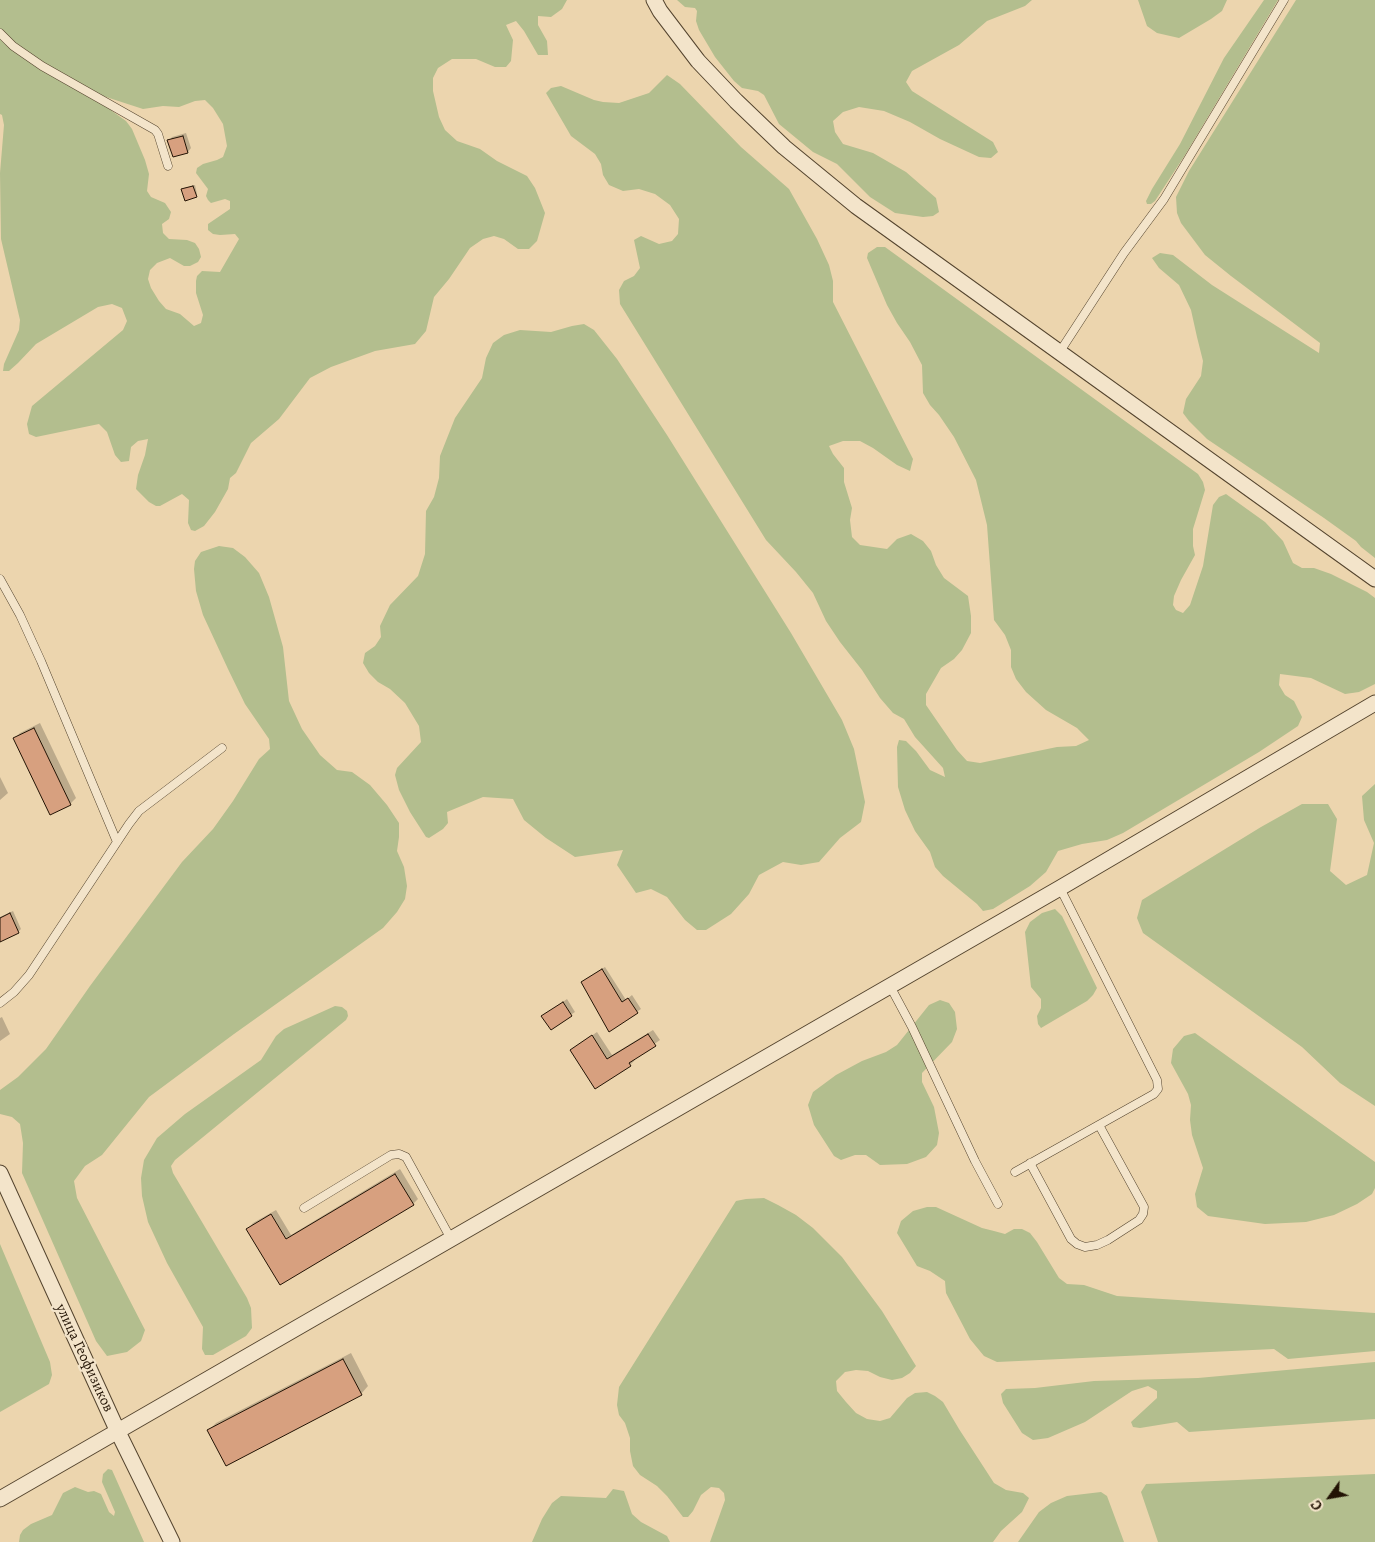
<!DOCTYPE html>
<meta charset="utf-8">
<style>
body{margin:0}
#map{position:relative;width:1375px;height:1542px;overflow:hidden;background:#ecd5ae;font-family:Alegreya,serif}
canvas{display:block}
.north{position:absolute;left:1305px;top:1472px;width:50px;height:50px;-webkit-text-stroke:4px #f3e4ca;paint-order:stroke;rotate:238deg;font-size:14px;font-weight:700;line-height:20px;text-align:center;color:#221304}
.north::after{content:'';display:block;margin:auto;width:18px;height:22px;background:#221304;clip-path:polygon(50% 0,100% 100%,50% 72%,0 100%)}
</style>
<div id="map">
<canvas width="1375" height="1542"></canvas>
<div class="north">С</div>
</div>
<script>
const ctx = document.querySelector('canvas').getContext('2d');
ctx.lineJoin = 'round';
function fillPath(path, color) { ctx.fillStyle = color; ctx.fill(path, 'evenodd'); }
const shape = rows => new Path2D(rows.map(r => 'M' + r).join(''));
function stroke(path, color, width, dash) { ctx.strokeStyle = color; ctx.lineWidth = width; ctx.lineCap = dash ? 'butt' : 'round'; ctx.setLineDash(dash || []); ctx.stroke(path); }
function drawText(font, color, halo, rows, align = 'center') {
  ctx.font = font + ' Alegreya,serif'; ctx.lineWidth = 4.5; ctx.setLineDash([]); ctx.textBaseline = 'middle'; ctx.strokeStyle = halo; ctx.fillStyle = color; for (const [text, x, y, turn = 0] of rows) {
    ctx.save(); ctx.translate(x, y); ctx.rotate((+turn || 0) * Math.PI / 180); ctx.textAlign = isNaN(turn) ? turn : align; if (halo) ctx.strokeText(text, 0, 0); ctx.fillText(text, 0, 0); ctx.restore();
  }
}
fillPath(shape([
 [0,0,567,0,562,9,551,17,538,16,538,25,547,41,548,55,538,55,524,31,516,21,506,25,513,40,511,61,506,67,495,67,476,59,452,59,438,68,433,78,433,91,439,117,445,130,457,141,480,149,497,161,527,176,535,188,545,213,537,241,529,249,518,249,504,239,494,236,483,239,470,248,449,279,434,297,426,331,415,344,375,351,331,367,310,378,279,419,251,443,236,473,230,478,228,489,215,512,204,526,195,531,191,530,188,523,189,500,182,494,160,506,156,506,149,502,136,489,138,475,145,455,148,439,138,441,131,447,129,461,121,462,115,455,107,432,99,424,36,437,29,434,27,424,32,406,123,330,127,321,122,308,112,304,98,307,36,344,18,363,9,371,3,371,4,364,19,330,20,320,1,239,0,173,4,125,2,115,0,114],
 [103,96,143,109,163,106,179,107,195,101,205,100,213,108,223,124,227,146,223,157,217,160,203,164,197,168,196,173,208,189,206,196,208,200,211,203,225,199,230,201,230,209,208,224,208,230,213,234,220,235,235,234,239,239,220,272,202,271,197,276,196,281,196,293,203,315,201,323,194,326,180,314,166,309,159,301,151,288,148,279,150,270,157,263,170,258,184,266,190,266,198,262,201,257,199,249,195,243,187,240,169,239,163,233,162,224,169,219,171,212,165,203,151,197,147,191,149,174,145,160,132,129,126,121,112,111],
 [677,0,1032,0,1025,6,987,21,959,45,912,71,906,82,912,91,993,142,998,152,991,158,979,157,940,139,910,122,884,111,859,107,843,112,833,121,835,132,843,144,873,153,906,172,936,198,939,212,933,216,923,217,895,213,870,197,837,164,813,152,779,124,764,95,758,91,742,88,734,81,715,57,699,30,696,21,697,11,695,8,685,7],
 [1138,0,1227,0,1222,11,1211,19,1179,38,1157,33,1147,26],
 [1264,0,1278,0,1185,155,1155,201,1151,204,1147,204,1146,201,1152,189,1180,144,1224,58],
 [1296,0,1375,0,1375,558,1361,547,1356,541,1324,518,1207,439,1189,421,1183,413,1186,399,1201,376,1203,361,1197,337,1191,310,1179,285,1159,268,1152,258,1160,253,1173,255,1212,285,1319,353,1320,343,1231,276,1205,255,1181,223,1177,213,1176,197,1189,171],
 [667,75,680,84,741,147,789,189,817,239,829,265,833,281,833,302,913,459,910,471,897,465,873,448,860,441,843,441,829,446,833,454,844,468,844,482,852,508,850,520,852,537,860,545,887,549,897,539,911,534,923,541,931,551,936,565,944,578,968,596,971,616,971,633,962,650,954,659,941,668,926,694,926,705,957,750,967,761,980,763,1057,747,1076,746,1089,740,1077,728,1046,710,1026,692,1016,679,1011,667,1011,650,1005,635,994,620,987,525,976,480,954,437,939,415,930,405,923,393,922,365,910,342,897,323,887,305,867,258,868,253,877,247,885,247,1198,474,1203,482,1205,490,1193,529,1193,546,1195,555,1181,580,1174,596,1173,605,1176,610,1183,613,1190,605,1203,566,1213,505,1219,497,1226,494,1265,522,1283,541,1293,563,1302,568,1314,568,1331,574,1367,592,1375,598,1375,684,1359,692,1345,694,1311,678,1280,674,1279,685,1285,695,1294,701,1302,717,1298,726,1259,752,1123,833,1107,840,1082,844,1058,851,1046,872,1030,886,993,909,983,911,977,904,943,876,935,867,930,852,915,831,905,810,898,787,897,747,899,740,906,741,916,751,930,770,945,777,943,768,915,737,904,719,893,713,880,698,862,670,840,642,826,621,813,593,796,572,766,540,620,304,619,290,624,281,634,276,640,268,634,240,641,236,659,244,672,241,678,234,679,219,670,205,655,194,639,189,623,191,609,185,603,175,601,164,595,154,571,136,546,93,551,88,561,86,594,100,603,102,619,103,649,93],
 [584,324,594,330,617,359,667,435,791,633,842,720,854,749,865,802,861,822,840,838,819,862,801,865,783,862,759,875,749,894,731,914,706,930,697,930,685,920,667,897,651,889,636,893,617,865,623,850,575,857,546,838,524,820,513,799,483,797,447,812,448,823,443,829,429,838,426,837,410,812,399,790,395,775,397,768,421,742,419,726,405,703,390,689,378,682,369,673,363,663,365,653,375,646,381,637,380,626,390,605,418,576,425,554,426,511,434,497,439,478,440,456,455,418,482,378,486,358,493,343,504,335,520,330,551,332,572,326],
 [219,546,233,548,245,557,259,573,269,597,283,647,289,701,302,729,320,755,337,770,352,772,370,785,387,805,399,823,399,837,397,851,404,867,407,886,405,899,397,912,383,928,234,1034,149,1097,102,1155,85,1166,74,1181,77,1198,145,1330,141,1341,127,1352,107,1356,96,1341,22,1173,23,1143,20,1124,12,1117,0,1114,0,1090,18,1077,46,1049,90,986,182,862,213,829,233,801,259,759,270,749,269,739,245,704,228,669,203,615,196,591,194,569,195,561,201,552],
 [1375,784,1375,1106,1340,1083,1302,1047,1143,933,1137,918,1142,900,1261,827,1302,804,1328,804,1337,819,1330,871,1346,885,1367,875,1374,843,1364,820,1362,796],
 [1055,909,1062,916,1097,988,1093,995,1087,1001,1041,1028,1038,1024,1037,1016,1041,1008,1041,999,1031,987,1025,932,1030,922,1042,913],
 [940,1000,949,1003,955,1012,957,1029,952,1042,922,1073,922,1082,934,1107,939,1133,937,1145,926,1157,907,1164,880,1165,866,1155,855,1155,841,1160,834,1156,814,1125,808,1105,813,1092,836,1075,862,1061,886,1052,897,1045,929,1005],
 [335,1006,342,1007,347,1011,348,1016,346,1020,175,1160,171,1166,173,1173,247,1298,251,1308,252,1328,246,1336,213,1355,205,1355,202,1349,203,1327,167,1263,148,1222,142,1196,141,1178,144,1160,157,1138,185,1114,261,1060,276,1036,284,1029],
 [1195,1033,1375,1162,1375,1188,1372,1194,1357,1204,1334,1215,1306,1222,1265,1224,1208,1216,1197,1207,1195,1194,1203,1168,1192,1135,1190,1120,1191,1105,1188,1094,1171,1063,1173,1049,1184,1036],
 [764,1198,778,1205,796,1215,813,1228,842,1257,882,1311,916,1366,910,1373,902,1378,892,1380,880,1377,868,1371,856,1370,845,1372,836,1381,837,1391,846,1402,856,1413,867,1419,880,1421,890,1418,907,1398,915,1393,927,1392,935,1396,943,1402,959,1429,994,1483,1006,1490,1023,1493,1029,1498,1022,1512,1001,1531,993,1542,710,1542,725,1500,724,1493,719,1488,711,1487,701,1495,693,1511,688,1517,683,1517,667,1496,657,1486,640,1475,633,1466,630,1451,630,1438,625,1423,619,1415,617,1405,619,1387,736,1201,746,1199],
 [927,1207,936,1207,982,1228,994,1231,1005,1234,1014,1229,1022,1229,1030,1233,1037,1242,1059,1278,1067,1284,1084,1285,1117,1296,1375,1313,1375,1351,1288,1359,1274,1349,997,1362,984,1356,970,1339,946,1293,945,1281,930,1271,917,1266,897,1233,901,1221,913,1211],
 [0,1244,50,1362,52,1375,49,1384,0,1412],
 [1375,1362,1375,1419,1189,1432,1177,1422,1140,1428,1133,1427,1131,1422,1157,1398,1157,1391,1148,1386,1132,1391,1085,1422,1048,1438,1033,1440,1022,1433,1003,1403,1001,1394,1006,1389,1035,1388,1094,1381,1198,1378],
 [108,1469,112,1470,144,1542,19,1542,20,1535,23,1530,31,1524,52,1515,63,1493,75,1487,88,1492,94,1491,101,1494,109,1512,114,1516,115,1512,102,1482,103,1474],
 [1375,1474,1375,1542,1158,1542,1141,1492,1146,1484],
 [613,1489,624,1491,632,1514,641,1522,667,1536,670,1542,532,1542,542,1519,552,1503,561,1496,606,1498],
 [1101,1492,1107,1496,1124,1542,1018,1542,1039,1512,1051,1503,1067,1496]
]), '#b3be8e');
fillPath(shape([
 [186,133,191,148,188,152,169,141,172,137],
 [195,185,197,194,196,196,184,188],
 [40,723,76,798,70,804,15,738,20,733],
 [0,777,8,793,0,800],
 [13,911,21,929,18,932,0,940,0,917],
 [605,967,626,1000,632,995,641,1009,610,1030,586,979],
 [567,999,575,1012,551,1028,543,1016],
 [2,1017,10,1034,0,1041,0,1018],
 [653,1030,660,1040,633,1059,635,1060,630,1065,571,1050,597,1032,612,1055],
 [400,1169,418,1199,413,1204,281,1284,248,1229,253,1223,276,1210,291,1235],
 [351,1353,368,1386,361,1394,209,1430,216,1423]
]), '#0003');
const building = shape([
 [183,136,188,153,173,157,167,140,183,136],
 [193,186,197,197,185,201,181,189,193,186],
 [34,728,71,805,50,815,13,738,34,728],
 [10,913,19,933,0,942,0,918,10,913],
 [602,969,622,1002,628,998,638,1013,609,1032,581,982,602,969],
 [563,1002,572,1016,551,1030,541,1016,563,1002],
 [648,1034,656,1046,629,1063,631,1066,595,1089,570,1050,592,1035,607,1059,648,1034],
 [395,1174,414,1205,280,1285,246,1229,271,1214,286,1239,395,1174],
 [343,1359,362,1395,226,1466,207,1430,343,1359]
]);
fillPath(building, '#d7a07f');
stroke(building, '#221304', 1);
const service = shape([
 [0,33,13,46,42,66,155,130,158,134,168,166],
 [1059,353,1124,253,1164,199,1284,0],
 [0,579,20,615,41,661,117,842],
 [890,986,912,1027,975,1161,998,1204],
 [0,1003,14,992,29,975,129,824,139,811,222,748],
 [1030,1163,1071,1239,1077,1244,1085,1247,1097,1245,1108,1240,1139,1220,1143,1214,1144,1207,1099,1125],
 [1015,1172,1154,1094,1158,1089,1157,1080,1060,888],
 [304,1208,391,1155,399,1154,406,1157,451,1239]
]);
const minor = shape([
 [654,0,660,11,698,61,736,101,784,147,856,206,1375,579],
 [0,1173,118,1432,172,1542],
 [0,1499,1060,888,1375,703]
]);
stroke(service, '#54442e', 9);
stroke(minor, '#54442e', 17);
stroke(service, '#f3e4ca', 8);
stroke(minor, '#f3e4ca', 15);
drawText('15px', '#221304', '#f3e4ca', [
 ["улица Геофизиков",84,1358,65]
]);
</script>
